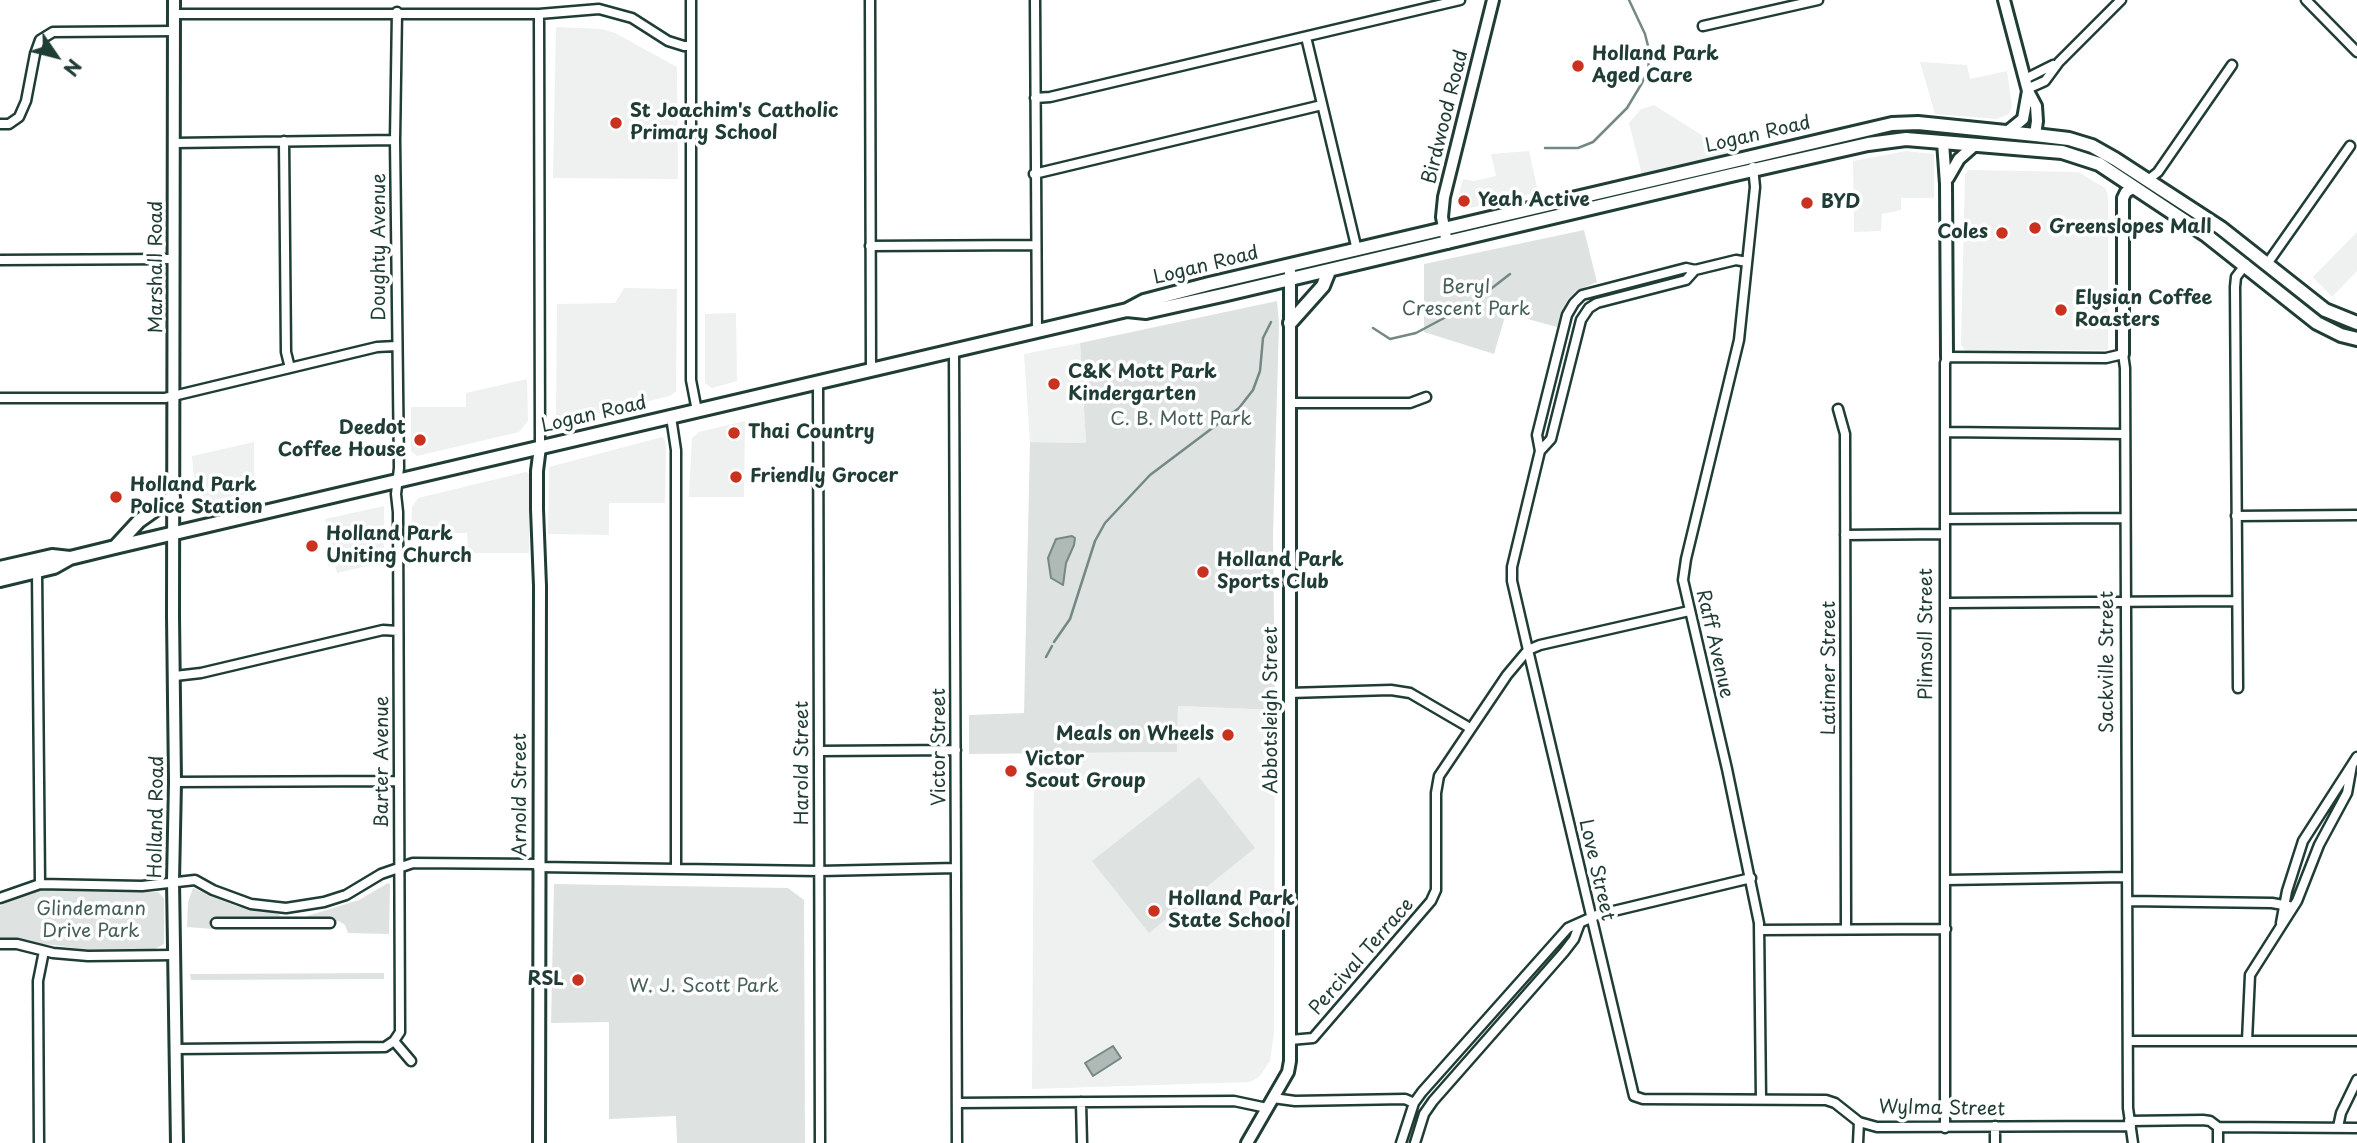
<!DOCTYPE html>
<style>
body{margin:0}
#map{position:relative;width:2357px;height:1143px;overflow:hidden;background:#fff;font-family:"Playpen Sans",sans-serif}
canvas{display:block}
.north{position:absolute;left:21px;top:21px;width:70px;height:70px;-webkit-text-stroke:5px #fff;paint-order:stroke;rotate:125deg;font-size:19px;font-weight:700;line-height:28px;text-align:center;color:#1f3d34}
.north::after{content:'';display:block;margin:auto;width:24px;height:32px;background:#1f3d34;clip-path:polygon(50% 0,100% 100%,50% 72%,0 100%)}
</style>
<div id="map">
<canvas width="2357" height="1143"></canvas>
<div class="north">N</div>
</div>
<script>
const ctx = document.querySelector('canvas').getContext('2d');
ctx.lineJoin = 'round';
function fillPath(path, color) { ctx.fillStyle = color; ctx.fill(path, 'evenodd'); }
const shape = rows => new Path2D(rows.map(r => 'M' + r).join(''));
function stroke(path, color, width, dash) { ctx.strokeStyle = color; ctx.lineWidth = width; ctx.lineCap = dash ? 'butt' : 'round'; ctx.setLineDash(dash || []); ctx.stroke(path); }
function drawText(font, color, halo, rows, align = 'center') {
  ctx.font = font + ' "Playpen Sans",sans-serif'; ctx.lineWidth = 7; ctx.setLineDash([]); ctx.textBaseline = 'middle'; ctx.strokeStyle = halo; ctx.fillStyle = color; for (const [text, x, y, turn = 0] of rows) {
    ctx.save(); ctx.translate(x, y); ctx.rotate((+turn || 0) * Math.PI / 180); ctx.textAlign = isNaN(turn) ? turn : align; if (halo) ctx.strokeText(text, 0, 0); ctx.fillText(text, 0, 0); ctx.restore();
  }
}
fillPath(shape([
 [556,27,602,29,615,33,677,67,678,179,553,178],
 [1920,62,1967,65,1970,79,2007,71,2012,107,2009,114,1997,119,1935,114],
 [1654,105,1711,141,1728,154,1642,175,1629,123,1641,109],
 [1529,151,1538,192,1466,209,1457,201,1463,179,1474,181,1496,176,1491,154],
 [1906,151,1934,154,1934,198,1901,198,1901,210,1882,214,1881,231,1854,232,1853,161],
 [1969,170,2078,172,2105,188,2108,195,2108,350,1966,351,1961,345,1965,174],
 [2357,232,2357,271,2332,297,2313,277],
 [624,288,677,289,676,391,670,396,562,422,556,416,557,304,615,303],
 [736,313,737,381,712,388,705,383,705,314],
 [1080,343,1086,443,1030,442,1024,354],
 [527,379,528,421,519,432,417,456,411,451,411,407,466,407,466,393],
 [745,421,744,497,689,497,692,438,699,432],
 [662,437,665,440,666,447,665,503,609,503,609,535,548,534,549,467],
 [254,442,254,493,196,503,192,456],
 [526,472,530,474,529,553,468,553,467,533,411,534,412,507,418,498],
 [384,506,384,562,337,573,325,519],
 [1178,706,1275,710,1274,1033,1270,1061,1259,1077,1250,1082,1032,1089,1034,754,1176,752]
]), '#eef1f0');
fillPath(shape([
 [1584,230,1597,282,1576,291,1568,299,1557,327,1506,313,1494,354,1424,332,1424,264],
 [1277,301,1279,323,1273,535,1275,710,1178,706,1177,752,969,754,969,715,1024,713,1030,442,1086,443,1080,343],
 [1199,777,1255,848,1149,933,1092,861],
 [388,883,390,884,389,934,348,933,345,925,339,921,301,921,307,916,359,900],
 [554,884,788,888,804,900,805,1143,677,1143,676,1116,609,1119,609,1022,551,1023],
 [193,888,236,906,279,914,281,917,213,918,213,929,187,927,188,902],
 [50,889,158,892,164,898,164,944,155,949,89,950,0,938,0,906,29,892],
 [384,973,384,979,191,980,190,974]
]), '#dee3e2');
const water = shape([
 [1072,536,1075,538,1074,545,1066,563,1063,585,1051,578,1048,558,1056,539,1072,536],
 [1113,1046,1121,1058,1093,1076,1085,1063,1113,1046]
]);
fillPath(water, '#afbab7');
stroke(water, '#758883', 2);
stroke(shape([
 [1545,148,1578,148,1593,142,1627,108,1642,83,1648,69,1650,54,1645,34,1629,0],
 [1373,328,1390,339,1416,333,1474,302,1510,274],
 [1054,642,1070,619,1095,541,1105,523,1150,475,1239,408,1253,390,1260,371,1263,338,1271,322],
 [1046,657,1052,646]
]), '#758883', 2.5);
const street = shape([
 [691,0,691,380,697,411],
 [870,0,871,371],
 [1035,0,1037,332],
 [2306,0,2357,52],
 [174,14,539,14,599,9,632,18,668,41,684,46,691,46],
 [539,14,540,447],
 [1703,26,1818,0],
 [1306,37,1357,250],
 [2025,79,2053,65],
 [2027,89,2045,81,2059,62,2121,0],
 [1035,98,1050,97,1460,0],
 [0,124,9,124,19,117,26,101,35,54,40,40,53,32,174,31],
 [284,141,286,352,290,368],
 [174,143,395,140],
 [1753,167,1755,187,1739,340,1686,559,1683,580,1727,769,1759,923,1761,1099],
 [1034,174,1322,105],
 [2148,180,2158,172,2232,65],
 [870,246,1036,245],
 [0,260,173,259],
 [1747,262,1736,260,1695,270,1686,268,1582,295,1574,303,1567,315,1537,435,1540,451,1512,567,1512,581,1528,650,1634,1096,1643,1099,1826,1100,1835,1103,1859,1122,1877,1127,2131,1126],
 [2267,264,2350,146],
 [954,351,957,1143],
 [818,384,820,1143],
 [0,398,165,398,377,347,396,346],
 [1289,403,1410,403,1426,397],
 [1838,409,1845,434,1846,929],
 [671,417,676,450,676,869],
 [1945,432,2124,434],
 [1540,451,1551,439,1581,320,1589,308,1597,303,1686,280,1695,270],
 [2236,516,2357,515],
 [1945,519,2125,518],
 [1845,535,1944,534],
 [37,571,40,884],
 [1946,603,2237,601],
 [175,676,201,673,383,630,398,631],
 [2238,688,2235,287,2236,277,2246,264],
 [1289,693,1391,690,1410,693,1470,728],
 [819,751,956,750],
 [175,782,398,781],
 [538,867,820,871,956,868],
 [1946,880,2126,877],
 [0,898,40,884,142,886,195,880,213,890,251,904,286,908,324,902,346,895,381,874,413,863,538,864],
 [2128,901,2272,903,2289,906],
 [216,923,330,923],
 [2281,923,2287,891,2303,841,2357,757],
 [1760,930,1946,929],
 [0,944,17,944,53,953,88,956,174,955],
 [1290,1040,1313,1038,1431,901,1436,890,1436,793,1439,776,1507,675,1528,650,1540,645,1689,611],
 [394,1041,411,1061],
 [2128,1041,2357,1041],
 [2247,1041,2250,975,2297,901,2319,845,2347,793,2352,765],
 [176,1049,385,1047,394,1041,400,1032,398,512,396,494,399,468,395,140,397,12],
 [1273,1098,1295,1101,1405,1099,1414,1103],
 [1081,1102,1082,1143],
 [957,1103,1234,1101,1267,1108],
 [2129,1121,2203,1120,2210,1121,2218,1127,2357,1128],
 [1995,1126,1995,1143],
 [2338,1127,2341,1113,2357,1080],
 [1945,1128,1945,363,1947,357,2106,358,2123,354,2125,368,2128,1108,2133,1143],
 [39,1143,38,981,44,951],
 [1401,1143,1414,1103,1422,1092,1568,928,1597,915,1751,878],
 [1415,1143,1424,1114,1433,1101,1564,952,1574,939,1580,923],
 [1858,1143,1859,1122],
 [2218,1143,2218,1127]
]);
const secondary = shape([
 [174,0,173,616,175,782,173,881,177,1143],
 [2004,0,2028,91,2036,106,2037,121,2035,135],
 [2007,132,2023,119,2028,91],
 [1943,142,1946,184,1947,357],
 [1948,178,1959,159,1976,144],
 [1447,243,1442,217,1444,197,1493,0],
 [2123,354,2123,198,2126,192,2135,187],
 [539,1143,540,586,537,509,537,471,540,447],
 [1247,1143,1288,1072,1290,1061,1290,265]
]);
const primary = shape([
 [1127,310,1146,312,1227,294,1731,175,1868,144,1906,139,2062,152,2099,164,2206,235,2317,323,2341,335,2357,339],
 [1290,323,1323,286,1329,271],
 [115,547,139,521,173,497],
 [0,568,52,556,70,558],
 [0,580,54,567,70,558,115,547,1127,310,1144,301,1209,284,1892,124,1918,123,2035,135,2069,139,2092,146,2115,159,2221,228,2325,310,2357,323]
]);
stroke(street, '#1f3d34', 13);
stroke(secondary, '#1f3d34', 16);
stroke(primary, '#1f3d34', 18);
stroke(street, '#fff', 8);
stroke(secondary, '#fff', 10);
stroke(primary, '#fff', 12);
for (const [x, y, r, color] of [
 [1578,66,7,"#c8321e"],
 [616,123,7,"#c8321e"],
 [1464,201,7,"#c8321e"],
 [1807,203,7,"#c8321e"],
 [2035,228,7,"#c8321e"],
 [2002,233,7,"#c8321e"],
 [2061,310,7,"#c8321e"],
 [1054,384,7,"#c8321e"],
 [734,433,7,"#c8321e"],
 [420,440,7,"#c8321e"],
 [736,477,7,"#c8321e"],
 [116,497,7,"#c8321e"],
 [312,546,7,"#c8321e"],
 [1203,572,7,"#c8321e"],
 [1228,735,7,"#c8321e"],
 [1011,771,7,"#c8321e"],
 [1154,911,7,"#c8321e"],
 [578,980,7,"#c8321e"]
]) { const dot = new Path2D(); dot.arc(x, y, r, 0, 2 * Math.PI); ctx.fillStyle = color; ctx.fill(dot); stroke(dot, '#fff', 2.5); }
drawText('bold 19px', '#1f3d34', '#fff', [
 ["Holland Park",1592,55],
 ["Aged Care",1592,77],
 ["St Joachim's Catholic",630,112],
 ["Primary School",630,134],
 ["Yeah Active",1478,201],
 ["BYD",1821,203],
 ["Greenslopes Mall",2049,228],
 ["Coles",1988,233,"right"],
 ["Elysian Coffee",2075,299],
 ["Roasters",2075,321],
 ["C&K Mott Park",1068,373],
 ["Kindergarten",1068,395],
 ["Deedot",406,429,"right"],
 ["Coffee House",406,451,"right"],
 ["Thai Country",748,433],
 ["Friendly Grocer",750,477],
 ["Holland Park",130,486],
 ["Police Station",130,508],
 ["Holland Park",326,535],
 ["Uniting Church",326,557],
 ["Holland Park",1217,561],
 ["Sports Club",1217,583],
 ["Meals on Wheels",1214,735,"right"],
 ["Victor",1025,760],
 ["Scout Group",1025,782],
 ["Holland Park",1168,900],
 ["State School",1168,922],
 ["RSL",564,980,"right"]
], 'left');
drawText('19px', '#1f3d34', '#fff', [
 ["Birdwood Road",1446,117,-76],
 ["Logan Road",1758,135,-13],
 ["Doughty Avenue",380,247,-90],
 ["Logan Road",1206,266,-14],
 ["Marshall Road",157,267,-90],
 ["Logan Road",594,415,-13],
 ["Plimsoll Street",1927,634,-90],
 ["Raff Avenue",1714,644,77],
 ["Sackville Street",2108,662,-90],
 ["Latimer Street",1830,668,-90],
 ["Abbotsleigh Street",1272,710,-90],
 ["Victor Street",940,747,-90],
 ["Barter Avenue",383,762,-90],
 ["Harold Street",803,763,-90],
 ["Arnold Street",521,795,-90],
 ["Holland Road",157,817,-89],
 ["Love Street",1596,870,77],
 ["Percival Terrace",1362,957,-49],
 ["Wylma Street",1942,1109,1]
]);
drawText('19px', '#455e57', '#fff', [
 ["Beryl",1466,288],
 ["Crescent Park",1466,310],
 ["C. B. Mott Park",1181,420],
 ["Glindemann",91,910],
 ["Drive Park",91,932],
 ["W. J. Scott Park",704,987]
]);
</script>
